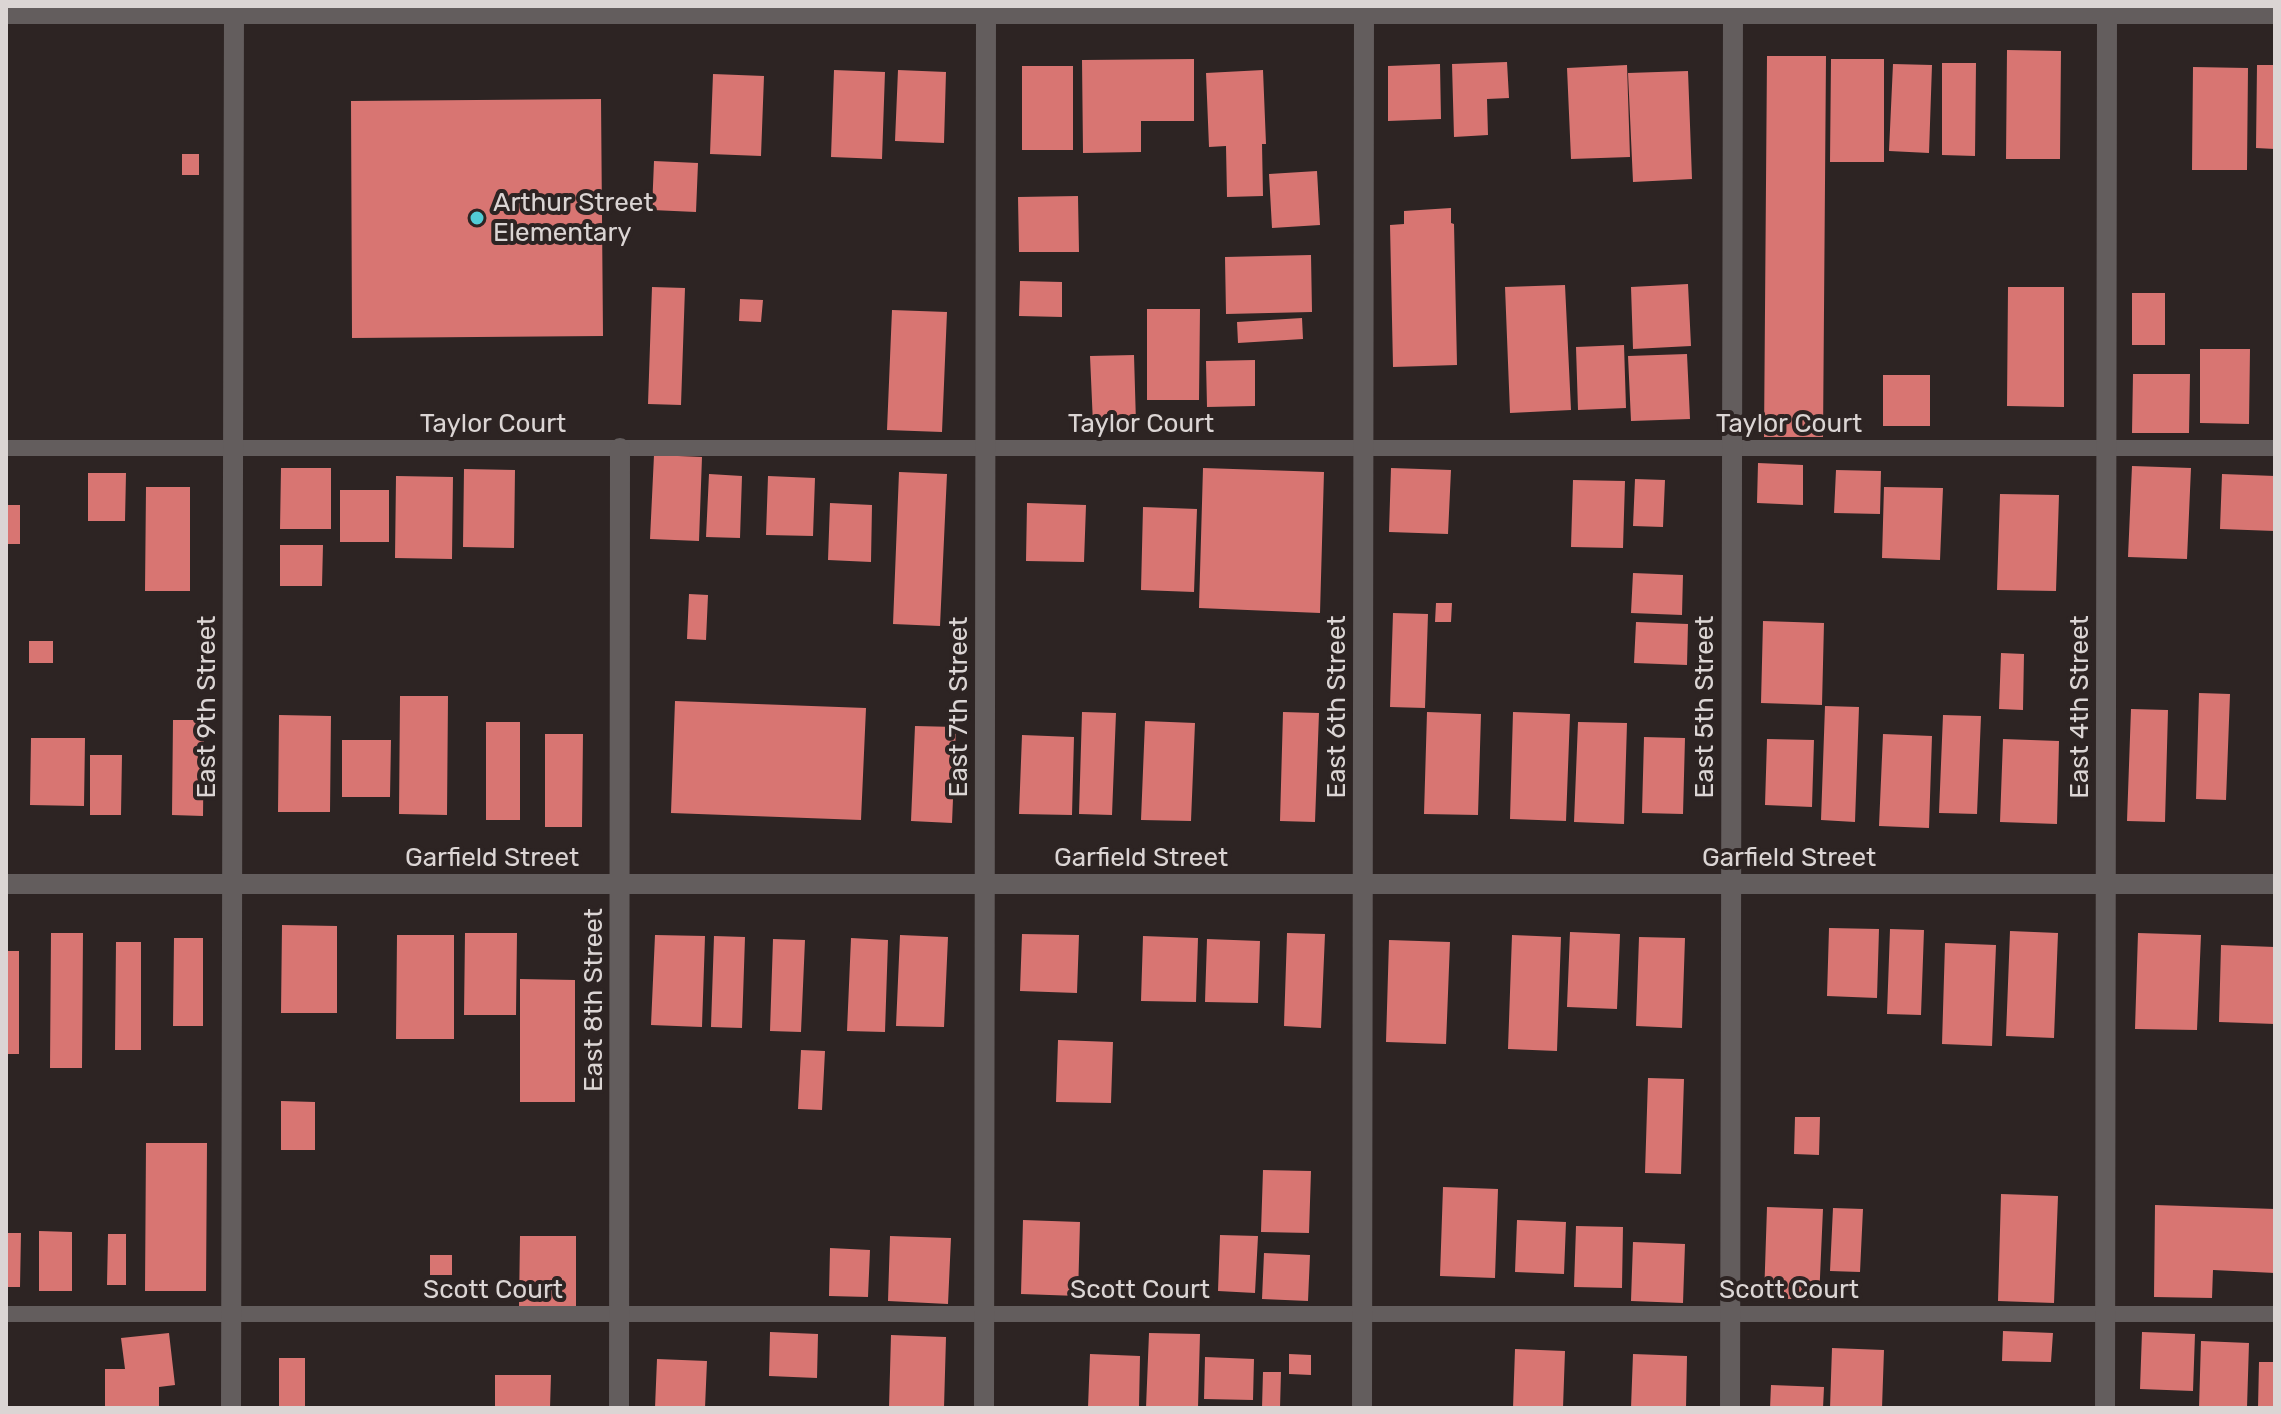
<!DOCTYPE html>
<style>
body{margin:0}
#map{position:relative;width:2281px;height:1414px;overflow:hidden;background:#2d2423;font-family:Rubik,sans-serif}
canvas{display:block}
.frame{position:absolute;inset:0;border:8px solid #dbd5d4;pointer-events:none}
</style>
<div id="map">
<canvas width="2281" height="1414"></canvas>
<div class="frame"></div>
</div>
<script>
const ctx = document.querySelector('canvas').getContext('2d');
ctx.lineJoin = 'round';
function fillPath(path, color) { ctx.fillStyle = color; ctx.fill(path, 'evenodd'); }
const shape = rows => new Path2D(rows.map(r => 'M' + r).join(''));
function stroke(path, color, width, dash) { ctx.strokeStyle = color; ctx.lineWidth = width; ctx.lineCap = dash ? 'butt' : 'round'; ctx.setLineDash(dash || []); ctx.stroke(path); }
function drawText(font, color, halo, rows, align = 'center') {
  ctx.font = font + ' Rubik,sans-serif'; ctx.lineWidth = 8; ctx.setLineDash([]); ctx.textBaseline = 'middle'; ctx.strokeStyle = halo; ctx.fillStyle = color; for (const [text, x, y, turn = 0] of rows) {
    ctx.save(); ctx.translate(x, y); ctx.rotate((+turn || 0) * Math.PI / 180); ctx.textAlign = isNaN(turn) ? turn : align; if (halo) ctx.strokeText(text, 0, 0); ctx.fillText(text, 0, 0); ctx.restore();
  }
}
fillPath(shape([
 [2007,50,2061,51,2060,159,2006,159],
 [1767,56,1826,56,1823,437,1764,437],
 [1194,59,1194,121,1141,121,1141,152,1083,153,1082,60],
 [1831,59,1884,59,1884,162,1830,162],
 [1507,62,1509,98,1487,99,1488,135,1454,137,1452,64],
 [1942,63,1976,63,1975,156,1942,155],
 [1440,64,1441,119,1388,121,1388,66],
 [1893,64,1932,65,1929,153,1889,151],
 [1627,65,1630,157,1571,159,1567,68],
 [2257,65,2275,65,2275,149,2256,148],
 [1022,66,1073,66,1073,150,1022,150],
 [2193,67,2248,68,2247,170,2192,170],
 [834,70,885,72,882,159,831,157],
 [898,70,946,72,944,143,895,141],
 [1263,70,1266,144,1262,144,1263,196,1227,197,1226,146,1209,147,1206,73],
 [1688,71,1692,179,1633,182,1628,73],
 [713,74,764,76,761,156,710,154],
 [601,99,603,336,352,338,351,101],
 [182,154,199,154,199,175,182,175],
 [654,161,698,163,696,212,652,210],
 [1317,171,1320,225,1272,228,1269,174],
 [1078,196,1079,252,1019,252,1018,197],
 [1451,208,1451,223,1454,224,1457,365,1393,367,1390,225,1404,224,1404,211],
 [1311,255,1312,312,1226,314,1225,257],
 [1020,281,1062,282,1062,317,1019,316],
 [1688,284,1691,346,1633,349,1631,287],
 [1565,285,1571,410,1510,413,1505,287],
 [652,287,685,288,681,405,648,404],
 [2008,287,2064,287,2064,407,2007,406],
 [2132,293,2165,293,2165,345,2132,345],
 [740,299,763,300,761,322,739,321],
 [1147,309,1200,309,1199,400,1147,400],
 [892,310,947,312,942,432,887,430],
 [1302,318,1303,339,1238,343,1237,322],
 [1624,345,1626,408,1578,410,1576,347],
 [2200,349,2250,349,2249,424,2200,423],
 [1687,354,1690,419,1631,421,1628,356],
 [1134,355,1136,423,1093,424,1090,356],
 [1255,360,1255,406,1207,407,1206,361],
 [2133,374,2190,374,2189,433,2132,433],
 [1883,375,1930,375,1930,426,1883,426],
 [654,455,702,457,699,541,650,539],
 [1758,463,1803,465,1803,505,1757,503],
 [2132,466,2191,468,2187,559,2128,557],
 [281,468,331,468,331,529,280,529],
 [1203,468,1324,472,1320,613,1199,608],
 [1391,468,1451,470,1448,534,1389,532],
 [464,469,515,470,514,548,463,547],
 [1836,470,1881,471,1880,514,1834,513],
 [899,472,947,474,940,626,893,624],
 [88,473,126,473,125,521,88,521],
 [709,474,742,476,740,538,706,537],
 [2222,474,2275,476,2275,531,2220,529],
 [396,476,453,477,452,559,395,558],
 [768,476,815,478,813,536,766,535],
 [1635,479,1665,480,1663,527,1633,526],
 [1573,480,1625,481,1623,548,1571,547],
 [146,487,190,487,190,591,145,591],
 [1884,487,1943,488,1940,560,1882,558],
 [340,490,389,490,389,542,340,542],
 [2000,494,2059,495,2056,591,1997,590],
 [830,503,872,505,871,562,828,560],
 [1027,503,1086,505,1084,562,1026,561],
 [6,505,20,505,20,544,6,544],
 [1143,507,1197,509,1194,592,1141,590],
 [280,545,323,545,322,586,280,586],
 [1633,573,1683,575,1682,615,1631,613],
 [689,594,708,595,706,640,687,639],
 [1436,603,1452,603,1451,622,1435,622],
 [1393,613,1428,614,1425,708,1390,707],
 [1763,621,1824,623,1822,705,1761,703],
 [1636,622,1688,624,1687,665,1634,663],
 [29,641,53,641,53,663,29,663],
 [2001,653,2024,654,2023,710,1999,709],
 [2199,693,2230,694,2226,800,2196,799],
 [400,696,448,696,447,815,399,814],
 [675,701,866,708,861,820,671,813],
 [1825,706,1859,707,1855,822,1821,820],
 [2131,709,2168,710,2165,822,2127,821],
 [1082,712,1116,713,1112,815,1079,814],
 [1283,712,1319,713,1315,822,1280,821],
 [1427,712,1481,714,1478,815,1424,814],
 [1513,712,1570,714,1566,821,1510,819],
 [279,715,331,716,330,812,278,812],
 [1943,715,1981,716,1977,814,1939,813],
 [173,720,204,720,203,816,172,815],
 [1145,721,1195,723,1191,821,1141,820],
 [486,722,520,722,520,820,486,820],
 [1578,722,1627,723,1624,824,1574,822],
 [915,726,956,727,952,823,911,821],
 [545,734,583,734,582,827,545,827],
 [1883,734,1932,736,1929,828,1879,826],
 [1022,735,1074,737,1072,815,1019,814],
 [1644,737,1685,738,1683,814,1642,813],
 [31,738,85,738,84,806,30,805],
 [1767,739,1814,740,1812,807,1765,805],
 [2003,739,2059,741,2057,824,2000,822],
 [342,740,391,740,390,797,342,797],
 [90,755,122,755,121,815,90,815],
 [282,925,337,926,337,1013,281,1013],
 [1829,928,1879,929,1877,998,1827,996],
 [1890,929,1924,930,1921,1015,1887,1014],
 [2010,931,2058,933,2054,1038,2006,1036],
 [1570,932,1620,934,1617,1009,1567,1007],
 [51,933,83,933,82,1068,50,1068],
 [465,933,517,933,516,1015,464,1015],
 [1287,933,1325,934,1321,1028,1284,1026],
 [2138,933,2201,935,2197,1030,2135,1029],
 [1022,934,1079,935,1077,993,1020,991],
 [397,935,454,935,454,1039,396,1039],
 [655,935,705,936,702,1027,651,1025],
 [900,935,948,937,944,1027,896,1026],
 [1512,935,1561,937,1557,1051,1508,1049],
 [714,936,745,937,742,1028,711,1027],
 [1143,936,1198,938,1196,1002,1141,1001],
 [1639,937,1685,938,1682,1028,1636,1026],
 [174,938,203,938,203,1026,173,1026],
 [851,938,888,940,885,1032,847,1031],
 [773,939,805,940,801,1032,770,1031],
 [1207,939,1260,941,1258,1003,1205,1002],
 [1389,940,1450,942,1446,1044,1386,1042],
 [116,942,141,942,141,1050,115,1050],
 [1945,943,1996,945,1992,1046,1942,1044],
 [2221,945,2275,947,2275,1024,2219,1022],
 [6,951,19,951,19,1054,6,1054],
 [520,979,575,980,575,1102,520,1102],
 [1058,1040,1113,1042,1111,1103,1056,1102],
 [801,1050,825,1051,822,1110,798,1109],
 [1648,1078,1684,1079,1681,1174,1645,1173],
 [281,1101,315,1102,315,1150,281,1150],
 [1795,1117,1820,1117,1819,1155,1794,1154],
 [146,1143,207,1143,206,1291,145,1291],
 [1263,1170,1311,1171,1309,1233,1261,1232],
 [1443,1187,1498,1189,1495,1278,1440,1276],
 [2001,1194,2058,1196,2054,1303,1998,1301],
 [2155,1205,2275,1209,2275,1273,2213,1270,2212,1298,2154,1297],
 [1767,1207,1823,1209,1819,1300,1764,1298],
 [1833,1208,1863,1209,1860,1272,1830,1271],
 [1023,1220,1080,1222,1078,1296,1021,1294],
 [1517,1220,1566,1222,1564,1274,1515,1272],
 [1576,1226,1623,1227,1622,1288,1574,1287],
 [39,1231,72,1232,72,1291,39,1291],
 [6,1233,21,1233,20,1287,6,1287],
 [108,1234,126,1234,126,1285,107,1285],
 [1220,1235,1258,1236,1255,1293,1218,1291],
 [520,1236,576,1236,576,1306,519,1306],
 [890,1236,951,1238,948,1304,888,1301],
 [1633,1242,1685,1244,1683,1303,1631,1301],
 [830,1248,870,1250,868,1297,829,1296],
 [1264,1253,1310,1255,1308,1301,1262,1299],
 [430,1255,452,1255,452,1275,430,1275],
 [2003,1331,2053,1333,2051,1362,2002,1361],
 [770,1332,818,1334,817,1378,769,1376],
 [2142,1332,2195,1334,2193,1391,2140,1389],
 [169,1333,175,1385,159,1387,159,1408,105,1408,105,1369,125,1369,121,1338],
 [1149,1333,1200,1334,1198,1408,1146,1408],
 [891,1335,946,1337,944,1408,889,1408],
 [2201,1341,2249,1343,2247,1408,2199,1408],
 [1832,1348,1884,1350,1882,1408,1830,1408],
 [1515,1349,1565,1351,1563,1408,1513,1408],
 [1090,1354,1140,1356,1139,1408,1088,1408],
 [1289,1354,1311,1355,1311,1375,1289,1374],
 [1633,1354,1687,1356,1686,1408,1631,1408],
 [1205,1357,1254,1359,1253,1400,1204,1399],
 [279,1358,305,1358,305,1408,279,1408],
 [657,1359,707,1361,705,1408,655,1408],
 [2259,1362,2275,1362,2275,1408,2258,1408],
 [1263,1372,1281,1372,1280,1408,1262,1408],
 [495,1375,551,1375,550,1408,495,1408],
 [1771,1385,1824,1387,1823,1408,1770,1408]
]), '#d87572');
stroke(shape([
 [6,448,2275,448],
 [6,1314,2275,1314]
]), '#635d5d', 16);
stroke(shape([
 [6,14,2275,14],
 [6,884,2275,884],
 [231,1408,234,6],
 [619,1408,620,448],
 [984,1408,986,6],
 [1362,1408,1364,6],
 [1730,1408,1733,6],
 [2105,1408,2107,6]
]), '#635d5d', 20);
for (const [x, y, r, color] of [
 [477,218,8,"#52ccd6"]
]) { const dot = new Path2D(); dot.arc(x, y, r, 0, 2 * Math.PI); ctx.fillStyle = color; ctx.fill(dot); stroke(dot, '#2d2423', 3); }
drawText('26px', '#dbd5d4', '#2d2423', [
 ["Arthur Street",493,203],
 ["Elementary",493,233]
], 'left');
drawText('26px', '#dbd5d4', '#2d2423', [
 ["Taylor Court",493,424],
 ["Taylor Court",1141,424],
 ["Taylor Court",1789,424],
 ["East 9th Street",207,707,-90],
 ["East 7th Street",959,707,-90],
 ["East 6th Street",1337,707,-90],
 ["East 5th Street",1705,707,-90],
 ["East 4th Street",2080,707,-90],
 ["Garfield Street",492,858],
 ["Garfield Street",1141,858],
 ["Garfield Street",1789,858],
 ["East 8th Street",594,1000,-90],
 ["Scott Court",493,1290],
 ["Scott Court",1140,1290],
 ["Scott Court",1789,1290]
]);
</script>
